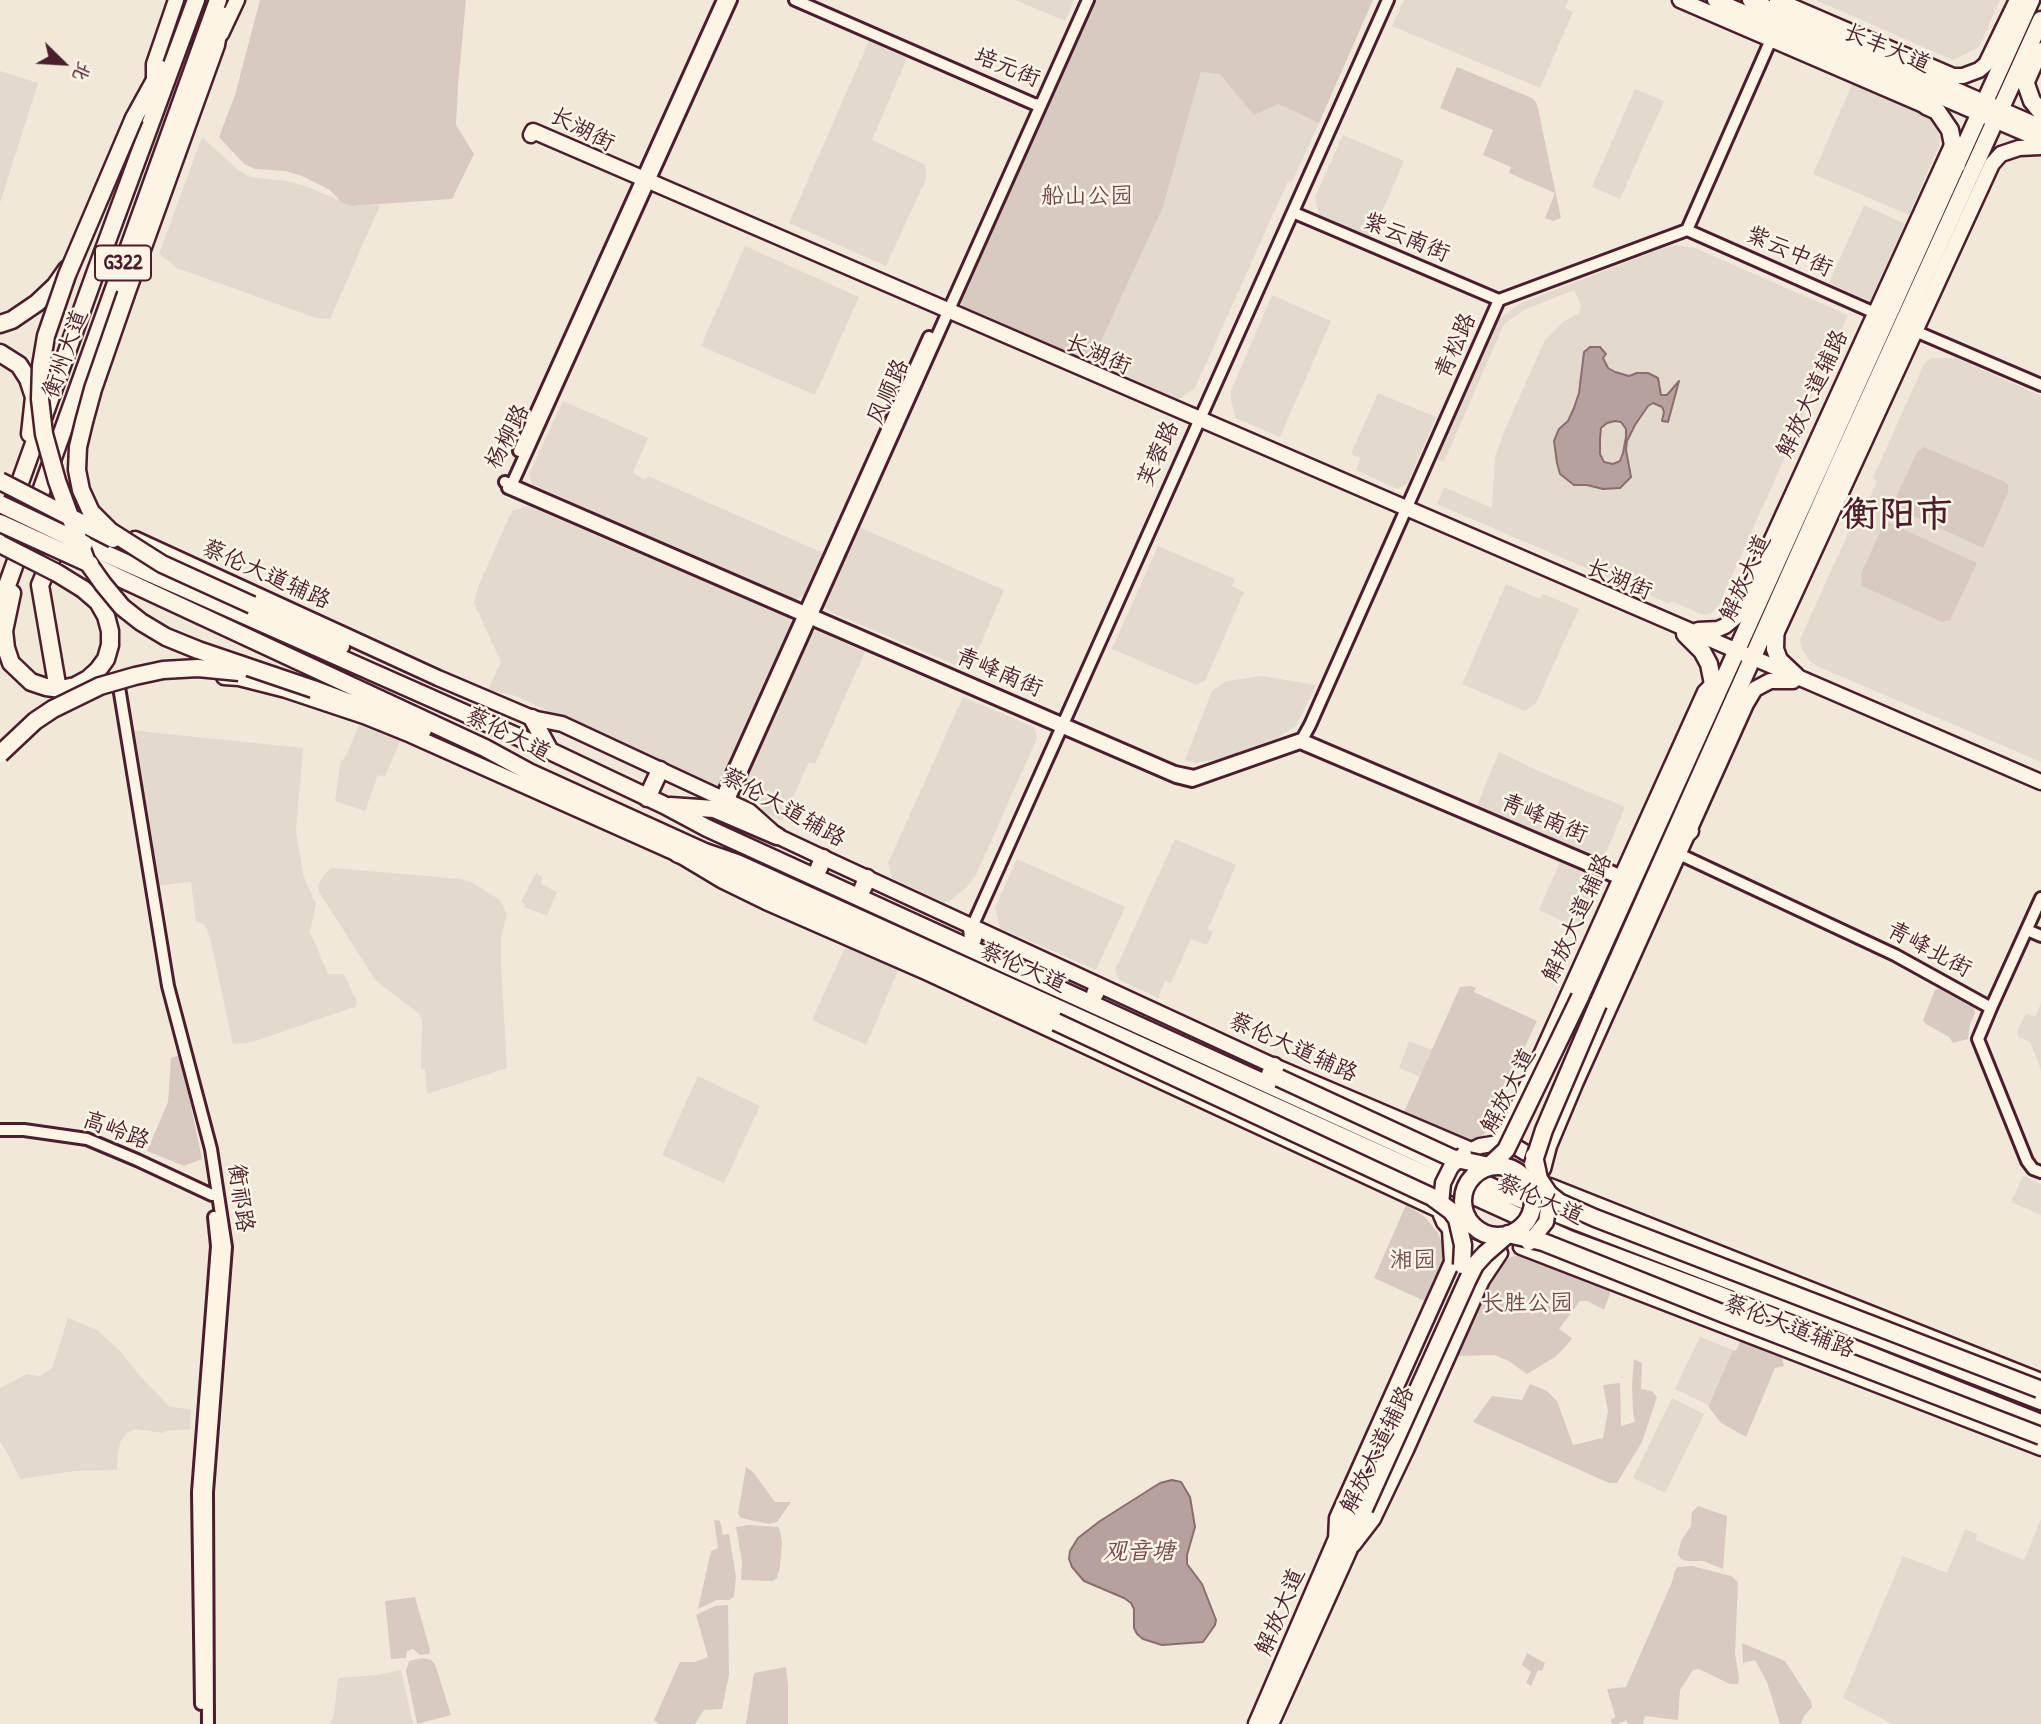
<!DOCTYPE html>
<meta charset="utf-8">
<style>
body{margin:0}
#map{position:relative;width:2041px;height:1724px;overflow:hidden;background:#f1e8da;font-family:"Patrick Hand","LXGW WenKai TC",sans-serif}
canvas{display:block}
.north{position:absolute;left:28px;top:28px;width:70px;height:70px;-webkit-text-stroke:5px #fcf5e5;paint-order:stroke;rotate:114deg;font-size:19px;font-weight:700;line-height:28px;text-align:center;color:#4a1f2b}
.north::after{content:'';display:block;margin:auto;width:24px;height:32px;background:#4a1f2b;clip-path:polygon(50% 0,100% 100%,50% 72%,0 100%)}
</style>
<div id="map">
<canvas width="2041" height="1724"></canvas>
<div class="north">北</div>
</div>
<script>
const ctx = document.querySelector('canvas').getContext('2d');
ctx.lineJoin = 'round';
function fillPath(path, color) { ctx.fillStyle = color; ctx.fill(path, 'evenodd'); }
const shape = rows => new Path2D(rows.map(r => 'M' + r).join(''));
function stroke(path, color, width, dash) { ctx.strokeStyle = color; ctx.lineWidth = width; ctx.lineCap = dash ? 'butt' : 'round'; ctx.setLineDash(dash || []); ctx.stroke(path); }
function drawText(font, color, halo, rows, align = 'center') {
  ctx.font = font + ' "Patrick Hand","LXGW WenKai TC",sans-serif'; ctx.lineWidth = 5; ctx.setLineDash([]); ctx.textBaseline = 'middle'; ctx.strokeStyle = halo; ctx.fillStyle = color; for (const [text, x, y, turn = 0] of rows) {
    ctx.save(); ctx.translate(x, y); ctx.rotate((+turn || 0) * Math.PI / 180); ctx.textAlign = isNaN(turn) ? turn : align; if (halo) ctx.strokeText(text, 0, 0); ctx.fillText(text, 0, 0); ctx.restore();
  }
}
fillPath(shape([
 [1015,0,1074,0,1065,21],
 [1404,0,1569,0,1565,8,1573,12,1540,88,1392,26],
 [1816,0,2000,0,1979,47,1953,60],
 [869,41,907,58,872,140,926,165,926,179,886,266,789,223],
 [0,71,38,83,0,203],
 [1201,72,1220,73,1254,114,1278,104,1319,123,1292,182,1288,181,1195,388,1181,398,1175,399,1091,363,1163,207],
 [1853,82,1920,111,1933,121,1937,129,1940,137,1939,146,1909,215,1813,174],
 [1635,89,1664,101,1620,199,1592,187],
 [1343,135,1404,161,1371,237,1319,215,1315,197],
 [202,137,237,169,250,177,287,181,308,187,352,206,380,205,330,319,316,318,177,268,159,254],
 [1864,205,1905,224,1870,301,1829,283],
 [1676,245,1695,248,1848,315,1719,605,1710,614,1703,615,1671,601,1670,604,1437,504,1444,487,1492,508,1495,456,1506,427,1545,340,1563,322,1579,313,1581,305,1574,290,1524,310,1504,324,1444,462,1437,459,1499,319,1521,303,1666,247],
 [745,246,859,297,815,395,701,346],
 [1272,295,1331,321,1280,437,1236,418,1231,401,1231,391],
 [1931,358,1956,358,2041,396,2041,762,1819,667,1809,661,1802,648,1800,639,1852,525,1857,527,1877,481,1873,478,1924,364],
 [1378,393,1436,417,1407,484,1397,489,1356,470,1360,458,1351,454],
 [563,401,648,438,633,473,645,480,648,476,823,553,805,595,794,600,532,484,529,474],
 [528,506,789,618,793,624,719,789,714,789,516,696,488,690,501,662,474,603,478,587,512,511],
 [859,527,1004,590,969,671,826,610,823,604],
 [1158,546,1235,579,1232,586,1244,592,1205,681,1196,685,1112,649],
 [1506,584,1540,599,1543,594,1579,609,1536,703,1525,711,1462,684],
 [818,631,865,652,815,764,809,762,782,821,738,800,737,795,811,633],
 [1262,676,1316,685,1296,726,1277,738,1223,758,1195,763,1185,760,1212,691,1226,681],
 [963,697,1034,727,1037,738,976,875,966,888,951,900,944,902,892,878,888,863],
 [359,725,400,741,385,777,378,775,365,811,335,801,341,759,344,760],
 [129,730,303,748,296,830,303,875,316,904,310,932,328,974,344,974,357,1002,355,1007,258,1040,246,1043,233,1044,210,938,205,925,196,921,191,882,155,886],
 [1499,752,1543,773,1625,807,1604,857,1596,858,1476,808],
 [1175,839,1236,865,1208,929,1213,932,1207,945,1191,939,1171,983,1165,981,1158,998,1120,980,1115,970],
 [1017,859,1125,907,1096,970,1000,928,995,908],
 [1560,862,1599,879,1579,929,1539,910],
 [334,868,460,879,471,882,500,900,507,914,501,938,501,966,507,1068,427,1094,425,1069,421,1069,422,1019,418,1013,376,981,319,892,318,885,323,876,330,869],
 [536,873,543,878,541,884,557,892,547,916,524,907,525,904,521,902],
 [851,946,899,968,866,1045,812,1020,844,950],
 [2041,1003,2041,1070,2030,1042,2019,1037,2017,1032,2026,1013,2035,1017],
 [1409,1041,1432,1050,1420,1077,1399,1068],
 [698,1076,760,1106,724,1183,662,1155],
 [2023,1176,2041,1184,2041,1215,2011,1202],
 [68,1318,97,1330,119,1350,141,1377,169,1406,191,1410,190,1429,165,1431,164,1433,135,1429,127,1433,121,1441,118,1451,117,1470,75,1471,20,1479,8,1454,0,1442,0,1388,27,1374,40,1376,52,1368],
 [1700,1337,1733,1350,1708,1405,1675,1389],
 [1672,1398,1704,1414,1665,1493,1633,1478],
 [2041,1519,2041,1724,1892,1724,1843,1698,1903,1556,1947,1573,1965,1529,1977,1534,1976,1540,2024,1560],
 [401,1670,413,1724,330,1724,334,1713,338,1678,377,1675]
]), '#e4d9cd');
fillPath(shape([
 [260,0,466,0,458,85,456,125,474,154,452,199,352,206,341,202,330,190,302,176,285,171,255,169,244,164,219,137,235,95],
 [1096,0,1373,0,1319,123,1278,104,1254,115,1220,74,1201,72,1163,207,1091,363,962,307,961,301],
 [1457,67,1532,98,1537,104,1561,218,1553,221,1545,218,1555,193,1509,173,1511,167,1483,155,1493,130,1440,108],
 [1924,447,2005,482,2008,485,2008,492,1983,548,1892,506,1917,452],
 [1885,521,1977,563,1950,620,1942,622,1862,586,1861,574],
 [1471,986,1476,988,1474,992,1537,1021,1483,1137,1465,1142,1403,1114,1460,987],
 [1939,989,1974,1008,1975,1013,1970,1024,1968,1039,1953,1043,1949,1037,1926,1024,1923,1020,1935,990],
 [180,1055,202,1159,184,1166,147,1151,168,1102,171,1058],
 [1406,1205,1424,1216,1438,1233,1442,1243,1442,1266,1427,1302,1374,1278],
 [1523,1254,1607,1287,1610,1294,1604,1310,1588,1301,1580,1301,1559,1329,1572,1338,1566,1346,1555,1357,1527,1374,1507,1360,1494,1355,1457,1356,1500,1264,1511,1257],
 [1742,1337,1777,1353,1781,1355,1784,1366,1775,1368,1746,1437,1721,1423,1708,1406,1733,1350,1736,1351],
 [1634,1359,1642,1363,1641,1389,1652,1391,1657,1397,1642,1442,1617,1483,1609,1483,1473,1422,1492,1396,1522,1400,1530,1384,1547,1391,1557,1401,1573,1445,1603,1438,1608,1411,1603,1385,1620,1383,1621,1426,1635,1422,1633,1412,1632,1384],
 [746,1467,753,1472,775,1502,791,1502,777,1522,769,1524,759,1522,741,1518,738,1514],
 [1698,1506,1727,1516,1723,1569,1703,1561,1686,1561,1681,1559,1678,1554,1681,1541,1691,1526,1692,1512],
 [714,1520,720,1521,723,1535,729,1534,736,1577,734,1597,729,1600,717,1600,698,1609,711,1551,718,1548],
 [749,1525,778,1527,780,1530,782,1543,780,1567,777,1578,773,1581,741,1580,742,1561,736,1527],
 [1692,1566,1731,1576,1738,1582,1735,1654,1739,1678,1738,1684,1730,1684,1699,1669,1693,1670,1680,1690,1678,1720,1645,1716,1643,1724,1628,1724,1626,1720,1618,1724,1613,1724,1610,1720,1615,1717,1614,1712,1607,1689,1626,1687,1672,1582,1675,1570,1678,1567],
 [415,1597,430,1650,429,1654,420,1655,413,1649,407,1651,406,1658,391,1659,385,1601],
 [728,1605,729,1675,722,1709,704,1710,695,1724,659,1724,654,1720,680,1662,695,1662,708,1657,696,1615,715,1606],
 [1742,1643,1785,1661,1811,1701,1812,1707,1804,1716,1801,1724,1780,1724,1767,1682,1755,1660,1743,1663],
 [1527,1653,1545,1663,1542,1671,1538,1670,1531,1686,1526,1683,1531,1672,1522,1665],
 [423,1658,431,1660,435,1664,451,1715,417,1724,406,1671,409,1661],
 [786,1667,788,1685,788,1724,746,1724,754,1673]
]), '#d8cac0');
const water = shape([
 [1590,347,1600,347,1606,354,1603,358,1608,368,1615,372,1629,376,1637,373,1648,373,1658,378,1661,395,1667,395,1679,381,1668,422,1662,421,1664,412,1662,407,1653,403,1648,406,1635,425,1627,441,1626,450,1631,477,1620,488,1603,489,1587,485,1574,485,1560,474,1557,463,1554,441,1559,429,1568,421,1574,408,1579,393,1584,352,1590,347],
 [1615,421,1621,422,1626,429,1626,437,1623,453,1620,461,1613,464,1604,462,1600,454,1600,439,1601,428,1607,423,1615,421],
 [1172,1480,1181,1482,1190,1497,1195,1527,1187,1555,1187,1564,1202,1584,1216,1620,1215,1625,1203,1642,1162,1645,1143,1639,1137,1634,1134,1628,1134,1609,1131,1603,1124,1598,1084,1581,1072,1567,1069,1559,1070,1551,1078,1538,1100,1521,1160,1483,1172,1480]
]);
fillPath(water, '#b6a19c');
stroke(water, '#8b6d6f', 2);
const minor = shape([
 [795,0,1034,104,1041,105],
 [1297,214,1499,300],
 [1687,230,1875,313],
 [1915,331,2041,385],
 [519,451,723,0],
 [505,482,1175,772,1194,776,1301,739,1627,878],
 [508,488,1176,777,1192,781,1300,743,1625,881],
 [508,488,512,484,731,0],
 [119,687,168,986,211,1149,226,1247,207,1492,208,1724],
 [1300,743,1310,725,1499,300,1687,230,1773,35],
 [721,798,929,337],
 [728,802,1088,0],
 [1679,854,1895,955,1991,1008,1978,1039,2027,1161,2033,1169,2041,1172],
 [972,927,1388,0],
 [2027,930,2041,936],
 [1991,1008,2041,898],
 [0,1130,24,1130,87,1139,137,1160,212,1195],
 [201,1704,198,1492,217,1246,214,1217]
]);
const major = shape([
 [1680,0,1926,106],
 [1715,0,2041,140],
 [1750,0,2041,127],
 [1777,0,1953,76],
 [221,34,237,0],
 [1946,76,1963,76,1979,70,1986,64,2017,0],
 [154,82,154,64,176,0],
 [2026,84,2041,50],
 [531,135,533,131,2041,782],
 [135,539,438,678,532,718,562,724,749,811,777,836,811,852,1274,1066,1471,1150],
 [1698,630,1718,629,1725,626,1737,616,1954,141],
 [1776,634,1992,164,2001,154,2019,148,2041,147],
 [224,677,239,678,286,690,364,716,411,735,678,854,723,881,766,902,926,972,1441,1211],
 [1498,1143,1508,1128,1705,692,1713,684,1719,683],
 [1464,1154,1480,1146,1498,1143,1516,1147,1531,1156,1539,1165],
 [1543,1169,1549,1146,1575,1084,1746,704,1755,689,1770,681,1793,681],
 [1550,1186,2041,1381],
 [1441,1204,1441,1215,1444,1222,1455,1235,1469,1246,1486,1253,1497,1253],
 [1521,1247,2041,1448],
 [1336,1540,1337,1518,1452,1262,1450,1230],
 [1353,1545,1373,1519,1406,1450,1482,1280,1500,1253]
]);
const highway = shape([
 [2023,60,2026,84,2032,101,2041,112],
 [1926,106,1937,111,1950,130,1957,165],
 [134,118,161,69],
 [126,294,216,45,221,15],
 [0,324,12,320,37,303,55,286,67,269],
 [0,353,19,365,28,379,34,397,30,434],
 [1819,508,1840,495],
 [0,538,96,271,196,0],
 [86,545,550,751,664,805,707,828,1503,1192,1578,1222,2041,1401],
 [94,566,485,748,529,772,705,852,737,863,1569,1239,1717,1294,2041,1423],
 [12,593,4,631,6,648,11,663,31,682,46,687,61,689,75,686,88,679,98,670,106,659,110,645,110,631,106,616,98,602,83,589],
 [0,605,218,0],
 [252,605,341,646],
 [1776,612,1775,649,1779,660,1796,676],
 [1685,634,1702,651,1709,664,1713,684,1713,702],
 [57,684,40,585,61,536],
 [313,689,423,730],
 [532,718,550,751],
 [647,798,660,770],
 [670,806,714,809,777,836],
 [678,854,706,862],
 [1679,854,1667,850,1690,831],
 [708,857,713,865,1056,1022],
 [819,868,823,858],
 [863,888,867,878],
 [972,927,973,939],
 [1095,994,1098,986],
 [1580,997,2031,0],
 [1598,1004,1838,466,2041,20],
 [1270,1074,1274,1066],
 [1257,1724,1336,1541,1356,1505],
 [1270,1724,1348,1551,1364,1509]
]);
stroke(minor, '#4a1f2b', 16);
stroke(major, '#4a1f2b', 19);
stroke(highway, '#4a1f2b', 21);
stroke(minor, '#fcf5e5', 10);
stroke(major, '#fcf5e5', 14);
stroke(highway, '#fcf5e5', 16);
const majorBridge = shape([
 [1441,1204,1443,1183,1451,1167,1464,1154],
 [1529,1243,1546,1222,1550,1195]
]);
const highwayBridge = shape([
 [134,118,67,275,46,336,41,366,40,399,44,434,57,481,86,560,103,584,122,607,141,622,166,637,198,650,313,689],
 [126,294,93,389,84,422,78,447,77,470,81,490,91,512,110,531,162,564,252,605],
 [0,481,113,539],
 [0,504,84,544],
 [0,523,90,564],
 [0,544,57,573,83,589],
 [0,754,35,721,53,709,100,686,135,676,163,670,198,668,239,672],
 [1056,1022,1432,1197,1451,1211,1457,1219,1463,1245,1462,1265],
 [1279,1078,1452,1158,1489,1166,1506,1150,1580,997],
 [1534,1156,1539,1179,1549,1194,1559,1202,1595,1218,2039,1389],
 [1533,1164,1544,1130,1598,1004],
 '1463 1201a35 35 0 1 1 70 0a35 35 0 1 1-70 0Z',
 [1364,1509,1468,1279,1475,1265,1485,1254,1508,1234,1543,1242,1724,1314,2041,1436]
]);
stroke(majorBridge, '#4a1f2b', 19, []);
stroke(highwayBridge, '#4a1f2b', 21, []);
stroke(majorBridge, '#fcf5e5', 14);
stroke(highwayBridge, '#fcf5e5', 16);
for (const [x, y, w] of [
 [123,263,56]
]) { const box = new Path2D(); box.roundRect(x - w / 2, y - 17.5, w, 35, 5); ctx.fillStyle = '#fcf5e5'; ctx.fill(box); stroke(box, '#4a1f2b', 2); }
drawText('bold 21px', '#4a1f2b', null, [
 ["G322",123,263]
]);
drawText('23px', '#4a1f2b', '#fcf5e5', [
 ["长丰大道",1887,49,23],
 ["培元街",1007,68,22],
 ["长湖街",582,130,27],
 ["紫云南街",1406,238,23],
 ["紫云中街",1789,252,24],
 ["青松路",1456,346,-66],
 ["衡州大道",66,354,-70],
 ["长湖街",1098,355,23],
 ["风顺路",889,392,-66],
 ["解放大道辅路",1813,394,-65],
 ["杨柳路",508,437,-63],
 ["芙蓉路",1159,454,-66],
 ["蔡伦大道辅路",266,575,24],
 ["解放大道",1746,578,-66],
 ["长湖街",1619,580,23],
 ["青峰南街",999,673,23],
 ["蔡伦大道",508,735,27],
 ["蔡伦大道辅路",783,808,29],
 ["青峰南街",1544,819,23],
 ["解放大道辅路",1578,918,-66],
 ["青峰北街",1929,950,28],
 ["蔡伦大道",1023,968,24],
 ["蔡伦大道辅路",1293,1048,24],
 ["解放大道",1509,1091,-63],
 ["高岭路",116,1131,20],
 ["衡祁路",240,1198,82],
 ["蔡伦大道",1540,1200,24],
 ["蔡伦大道辅路",1789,1327,21],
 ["解放大道辅路",1378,1450,-64],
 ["解放大道",1281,1612,-67]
]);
drawText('23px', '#6e4a50', '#fcf5e5', [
 ["船山公园",1087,197],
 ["湘园",1413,1261],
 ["长胜公园",1527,1304]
]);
drawText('italic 24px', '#704c53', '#fcf5e5', [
 ["观音塘",1139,1553]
]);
drawText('bold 37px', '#4a1f2b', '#fcf5e5', [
 ["衡阳市",1897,516]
]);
</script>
